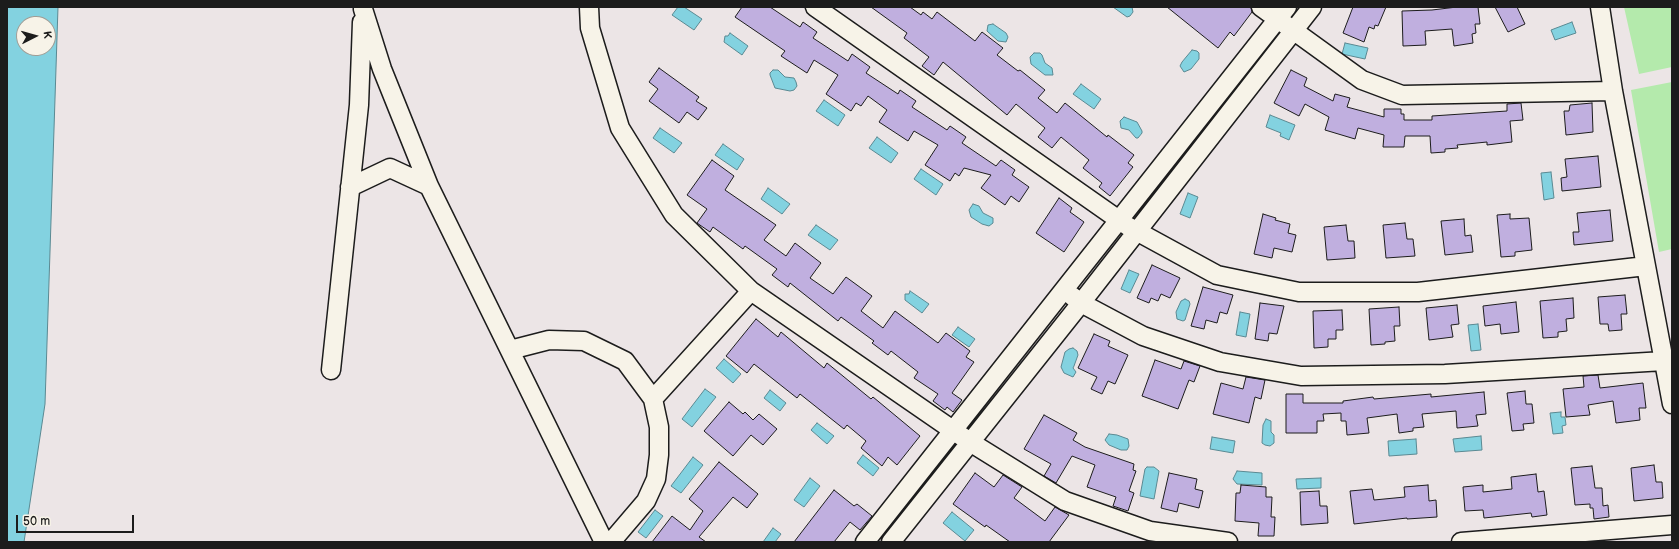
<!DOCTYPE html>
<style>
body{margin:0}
#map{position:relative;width:1679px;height:549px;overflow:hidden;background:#ece5e6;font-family:"Balsamiq Sans",sans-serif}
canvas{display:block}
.frame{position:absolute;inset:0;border:8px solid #1c1c1c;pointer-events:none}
.north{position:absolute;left:16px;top:16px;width:40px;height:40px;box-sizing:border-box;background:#f7f3e8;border:1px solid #9f9d96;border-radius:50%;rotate:84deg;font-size:11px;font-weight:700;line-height:16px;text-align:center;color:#1c1c1c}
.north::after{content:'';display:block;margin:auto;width:14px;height:18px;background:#1c1c1c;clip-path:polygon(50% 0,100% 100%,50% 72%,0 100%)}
.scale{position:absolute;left:16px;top:515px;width:118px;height:18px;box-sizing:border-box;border:2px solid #1c1c1c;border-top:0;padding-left:5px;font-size:12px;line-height:14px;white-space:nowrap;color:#1c1c1c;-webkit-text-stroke:3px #f7f3e8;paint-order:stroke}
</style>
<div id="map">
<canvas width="1679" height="549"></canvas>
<div class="frame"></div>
<div class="north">K</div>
<div class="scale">50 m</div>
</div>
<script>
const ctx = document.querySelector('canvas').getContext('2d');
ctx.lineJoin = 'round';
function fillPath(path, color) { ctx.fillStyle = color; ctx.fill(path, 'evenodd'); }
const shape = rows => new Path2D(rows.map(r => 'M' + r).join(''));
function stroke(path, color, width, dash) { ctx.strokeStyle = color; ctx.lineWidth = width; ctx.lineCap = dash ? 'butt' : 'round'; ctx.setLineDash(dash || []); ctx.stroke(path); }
fillPath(shape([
 [1624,7,1672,7,1672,67,1639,74],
 [1672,82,1672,249,1659,252,1631,90]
]), '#b4eaac');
const water = shape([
 [7,7,58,7,45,404,24,542,7,542,7,7],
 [24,24,48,24,48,48,24,48,24,24],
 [678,7,684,7,702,19,694,30,672,15,678,7],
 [1113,7,1132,7,1133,12,1130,16,1127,17,1113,7],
 [1572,22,1576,33,1555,40,1551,30,1572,22],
 [993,24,1006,33,1008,37,1006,42,998,41,987,31,988,25,993,24],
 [730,33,748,46,742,55,724,42,725,36,728,36,730,33],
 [1345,43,1368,48,1365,59,1342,54,1345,43],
 [1192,50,1197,51,1199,53,1199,59,1191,69,1184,72,1180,66,1182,62,1192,50],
 [1034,53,1040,53,1042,55,1045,63,1052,68,1053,75,1045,75,1031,64,1030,57,1034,53],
 [773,70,778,70,785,77,794,78,796,82,797,86,794,90,790,91,775,88,770,75,770,73,773,70],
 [1081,84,1101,99,1094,109,1073,94,1081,84],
 [824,100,845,115,838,126,816,111,824,100],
 [1270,115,1295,125,1289,140,1280,136,1281,133,1266,127,1270,115],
 [1124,117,1137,122,1142,131,1142,133,1138,138,1136,138,1129,130,1121,128,1120,121,1124,117],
 [660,128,682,143,674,153,653,138,660,128],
 [877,137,898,153,891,163,869,148,877,137],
 [723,144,744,159,737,170,715,155,723,144],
 [921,169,943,184,936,195,914,179,921,169],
 [1551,172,1554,198,1544,200,1541,173,1551,172],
 [768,188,790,204,782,214,761,199,768,188],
 [1188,193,1198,197,1190,218,1180,214,1188,193],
 [973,204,979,206,983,213,993,218,993,223,989,226,982,224,971,217,969,210,973,204],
 [816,225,838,240,830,250,808,235,816,225],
 [1129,270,1139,274,1130,293,1121,289,1129,270],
 [910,291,929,304,922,313,905,300,905,294,909,294,910,291],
 [1185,299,1189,301,1190,304,1185,320,1183,321,1177,319,1176,312,1181,301,1185,299],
 [1240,312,1250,314,1246,337,1236,335,1240,312],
 [1478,324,1481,350,1471,351,1468,325,1478,324],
 [958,327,975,339,969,347,952,335,958,327],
 [1073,348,1077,351,1078,355,1074,366,1073,368,1076,372,1073,377,1064,373,1061,367,1065,352,1069,349,1073,348],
 [724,359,741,374,733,383,716,368,724,359],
 [705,389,716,397,692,427,682,419,705,389],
 [770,390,786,403,780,411,764,398,770,390],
 [1561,412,1561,417,1565,417,1566,425,1562,426,1563,433,1553,434,1550,413,1561,412],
 [1266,419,1271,421,1271,432,1274,435,1274,443,1270,446,1265,445,1262,443,1263,425,1266,419],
 [817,423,834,436,827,444,811,430,817,423],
 [1109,434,1117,435,1128,439,1129,446,1127,450,1121,450,1109,445,1105,440,1109,434],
 [1481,436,1482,450,1455,452,1453,439,1481,436],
 [1212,437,1235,441,1233,453,1210,449,1212,437],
 [1416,439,1417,454,1389,456,1388,441,1416,439],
 [863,455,879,468,873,476,857,463,863,455],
 [693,457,703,465,681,493,671,486,693,457],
 [1147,467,1154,467,1159,471,1154,499,1140,496,1145,469,1147,467],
 [1237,471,1262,473,1262,485,1237,484,1233,479,1237,471],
 [810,478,820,486,804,507,794,500,810,478],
 [1321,478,1321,488,1297,489,1296,479,1321,478],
 [655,510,663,516,646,538,638,532,655,510],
 [952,512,974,530,965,541,943,523,952,512],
 [773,528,781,534,775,542,763,542,773,528]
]);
fillPath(water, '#83d2e0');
stroke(water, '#5a8992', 1);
const building = shape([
 [742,7,770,7,800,27,803,22,817,32,813,38,848,61,852,54,870,67,866,73,898,94,900,90,916,101,912,107,947,130,950,126,966,137,962,143,996,166,1001,160,1015,170,1012,175,1029,187,1019,202,1011,196,1005,205,981,188,991,175,964,168,959,176,955,173,950,181,925,165,938,145,914,131,908,141,879,122,887,110,868,96,861,106,856,103,851,111,826,94,838,75,814,60,807,73,781,56,785,51,735,17,742,7],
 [871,7,910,7,921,15,923,12,932,19,937,12,975,41,982,32,1003,48,997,55,1018,71,1020,70,1045,90,1038,98,1057,113,1065,103,1107,137,1108,135,1134,155,1128,163,1133,167,1110,196,1099,187,1102,183,1083,168,1089,160,1061,137,1052,148,1038,137,1045,128,1016,104,1007,115,943,62,934,75,922,66,929,57,904,38,907,33,871,7],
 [1167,7,1251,7,1252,12,1234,36,1230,32,1218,48,1167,7],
 [1353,7,1386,7,1378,26,1375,25,1374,29,1369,27,1364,42,1343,33,1353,7],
 [1457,7,1478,7,1480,24,1475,24,1476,33,1472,34,1473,43,1454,46,1452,29,1425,31,1426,45,1403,46,1402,11,1432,10,1457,7],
 [1495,7,1517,7,1525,24,1508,32,1495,7],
 [659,68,699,97,696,101,707,108,698,120,687,112,679,123,649,101,658,89,649,82,659,68],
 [1291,70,1307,78,1304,86,1333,101,1335,94,1350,98,1347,107,1384,117,1384,109,1401,109,1401,114,1404,114,1404,120,1432,120,1432,116,1507,111,1507,104,1521,103,1523,120,1510,121,1512,142,1487,145,1487,142,1457,145,1458,148,1445,149,1445,152,1431,153,1430,136,1405,136,1404,147,1383,147,1384,135,1358,128,1355,139,1325,130,1329,117,1305,104,1299,116,1274,103,1291,70],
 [1592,103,1593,132,1566,135,1564,111,1569,111,1570,105,1592,103],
 [1598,156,1601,187,1562,191,1561,178,1567,177,1565,159,1598,156],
 [712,160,734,176,725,190,776,225,764,240,786,256,795,243,821,263,810,278,833,294,846,277,872,296,861,311,883,328,895,311,938,343,946,333,970,351,966,357,974,362,952,393,962,400,953,412,947,407,945,410,933,401,938,394,914,378,918,372,891,351,888,355,872,343,874,341,841,317,838,321,790,283,788,287,772,275,777,269,745,246,743,249,713,227,710,232,697,223,707,209,687,195,712,160],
 [1059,198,1072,208,1070,212,1084,222,1064,252,1036,233,1059,198],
 [1610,210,1613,241,1574,245,1573,232,1579,232,1577,213,1610,210],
 [1263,214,1276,218,1275,220,1290,224,1288,233,1296,235,1292,252,1274,248,1272,258,1254,254,1263,214],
 [1510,214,1510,219,1529,218,1532,250,1515,252,1515,256,1501,257,1497,215,1510,214],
 [1464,219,1465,236,1471,235,1473,252,1445,255,1441,221,1464,219],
 [1405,223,1407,239,1413,239,1415,256,1386,258,1383,225,1405,223],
 [1346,225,1348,241,1354,241,1355,258,1327,260,1324,227,1346,225],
 [1152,265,1180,278,1170,298,1161,294,1158,301,1151,298,1149,303,1137,298,1152,265],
 [1203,287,1233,295,1227,314,1220,312,1217,323,1206,320,1204,329,1191,326,1203,287],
 [1625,295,1627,314,1621,314,1622,330,1609,331,1608,324,1600,324,1598,297,1625,295],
 [1573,298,1574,318,1566,319,1567,331,1558,332,1558,337,1543,338,1540,301,1573,298],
 [1516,302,1519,332,1501,334,1500,324,1485,326,1483,306,1516,302],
 [1260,303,1284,306,1277,334,1269,333,1268,341,1255,339,1260,303],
 [1457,305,1459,324,1451,325,1453,337,1429,340,1426,308,1457,305],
 [1399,307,1400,326,1394,326,1395,341,1385,342,1385,344,1371,345,1369,309,1399,307],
 [1342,310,1343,330,1336,330,1336,339,1328,339,1328,347,1314,348,1313,311,1342,310],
 [756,319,778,337,781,332,824,368,827,363,871,399,873,397,920,436,897,465,888,457,882,466,861,448,866,441,847,425,844,429,800,394,797,398,754,364,747,373,726,356,756,319],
 [1094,334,1110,341,1108,346,1128,355,1115,384,1108,381,1102,394,1091,389,1097,377,1078,368,1094,334],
 [1155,360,1181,369,1184,361,1200,366,1194,382,1189,380,1178,409,1142,396,1155,360],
 [1598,375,1600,388,1643,383,1646,408,1639,408,1640,420,1616,423,1613,401,1588,405,1590,415,1566,417,1563,389,1584,387,1583,376,1598,375],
 [1246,377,1265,380,1261,399,1255,397,1249,423,1213,414,1221,383,1243,389,1246,377],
 [1525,391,1526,404,1532,404,1534,423,1523,424,1524,430,1512,431,1507,393,1525,391],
 [1484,392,1486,414,1476,415,1478,426,1457,428,1456,411,1422,414,1424,427,1413,428,1413,431,1399,433,1397,414,1367,418,1369,433,1347,435,1346,421,1341,421,1341,413,1323,414,1324,421,1317,421,1317,433,1286,433,1286,394,1303,394,1303,403,1343,403,1343,401,1373,397,1374,399,1431,394,1431,397,1484,392],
 [729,402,743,414,745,412,753,420,759,414,777,429,763,445,751,435,733,456,704,431,729,402],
 [1044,415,1077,433,1073,440,1085,447,1134,464,1133,470,1136,471,1129,491,1134,493,1128,511,1113,506,1116,497,1087,487,1095,465,1072,456,1056,483,1044,476,1051,464,1024,449,1044,415],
 [719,462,758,494,747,508,733,497,699,537,706,542,652,542,672,516,690,530,703,511,689,499,719,462],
 [1654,465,1656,482,1662,482,1663,498,1634,501,1631,468,1654,465],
 [1592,466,1595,488,1602,488,1603,506,1608,505,1609,517,1594,519,1593,508,1590,508,1590,504,1575,505,1571,468,1592,466],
 [975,473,994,487,1003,475,1022,487,1014,498,1045,521,1055,507,1069,515,1049,542,1010,542,986,525,985,527,953,504,975,473],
 [1169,473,1197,479,1195,489,1203,491,1199,508,1179,503,1177,512,1161,508,1169,473],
 [1536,474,1538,492,1544,491,1547,515,1532,517,1531,513,1484,518,1483,510,1465,511,1463,487,1483,485,1483,492,1512,489,1511,477,1536,474],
 [1241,485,1266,487,1266,497,1272,497,1271,517,1275,517,1274,536,1258,536,1259,523,1235,521,1236,493,1240,493,1241,485],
 [1428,485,1429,501,1436,500,1437,517,1407,519,1407,518,1354,524,1350,491,1372,489,1374,500,1405,497,1404,487,1428,485],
 [834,490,854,506,857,504,872,516,860,530,850,522,834,542,794,542,834,490],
 [1319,491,1320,506,1327,506,1328,523,1301,525,1300,492,1319,491]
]);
fillPath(building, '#c0afdf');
stroke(building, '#1c1c1c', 1);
const street = shape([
 [589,7,590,28,620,128,674,215,751,291,970,442,1065,501,1150,531,1228,542],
 [815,7,1129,227,1217,275,1299,292,1418,292,1646,266],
 [1261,7,1362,80,1402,95,1613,91],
 [1600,7,1613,91,1672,404],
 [363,9,382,69,429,186,604,542],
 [350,187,390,168,429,186],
 [1072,296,1081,303,1143,336,1220,362,1301,376,1445,374,1664,361],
 [510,350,549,340,584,341,625,361,653,399,659,427,659,455,656,479,646,501,611,542],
 [331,370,359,105,362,22],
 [653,399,751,291],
 [865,542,1287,7],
 [891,542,1081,303,1312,7],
 [1461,542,1672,525]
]);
stroke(street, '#1c1c1c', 21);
stroke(street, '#f7f3e8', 18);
</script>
